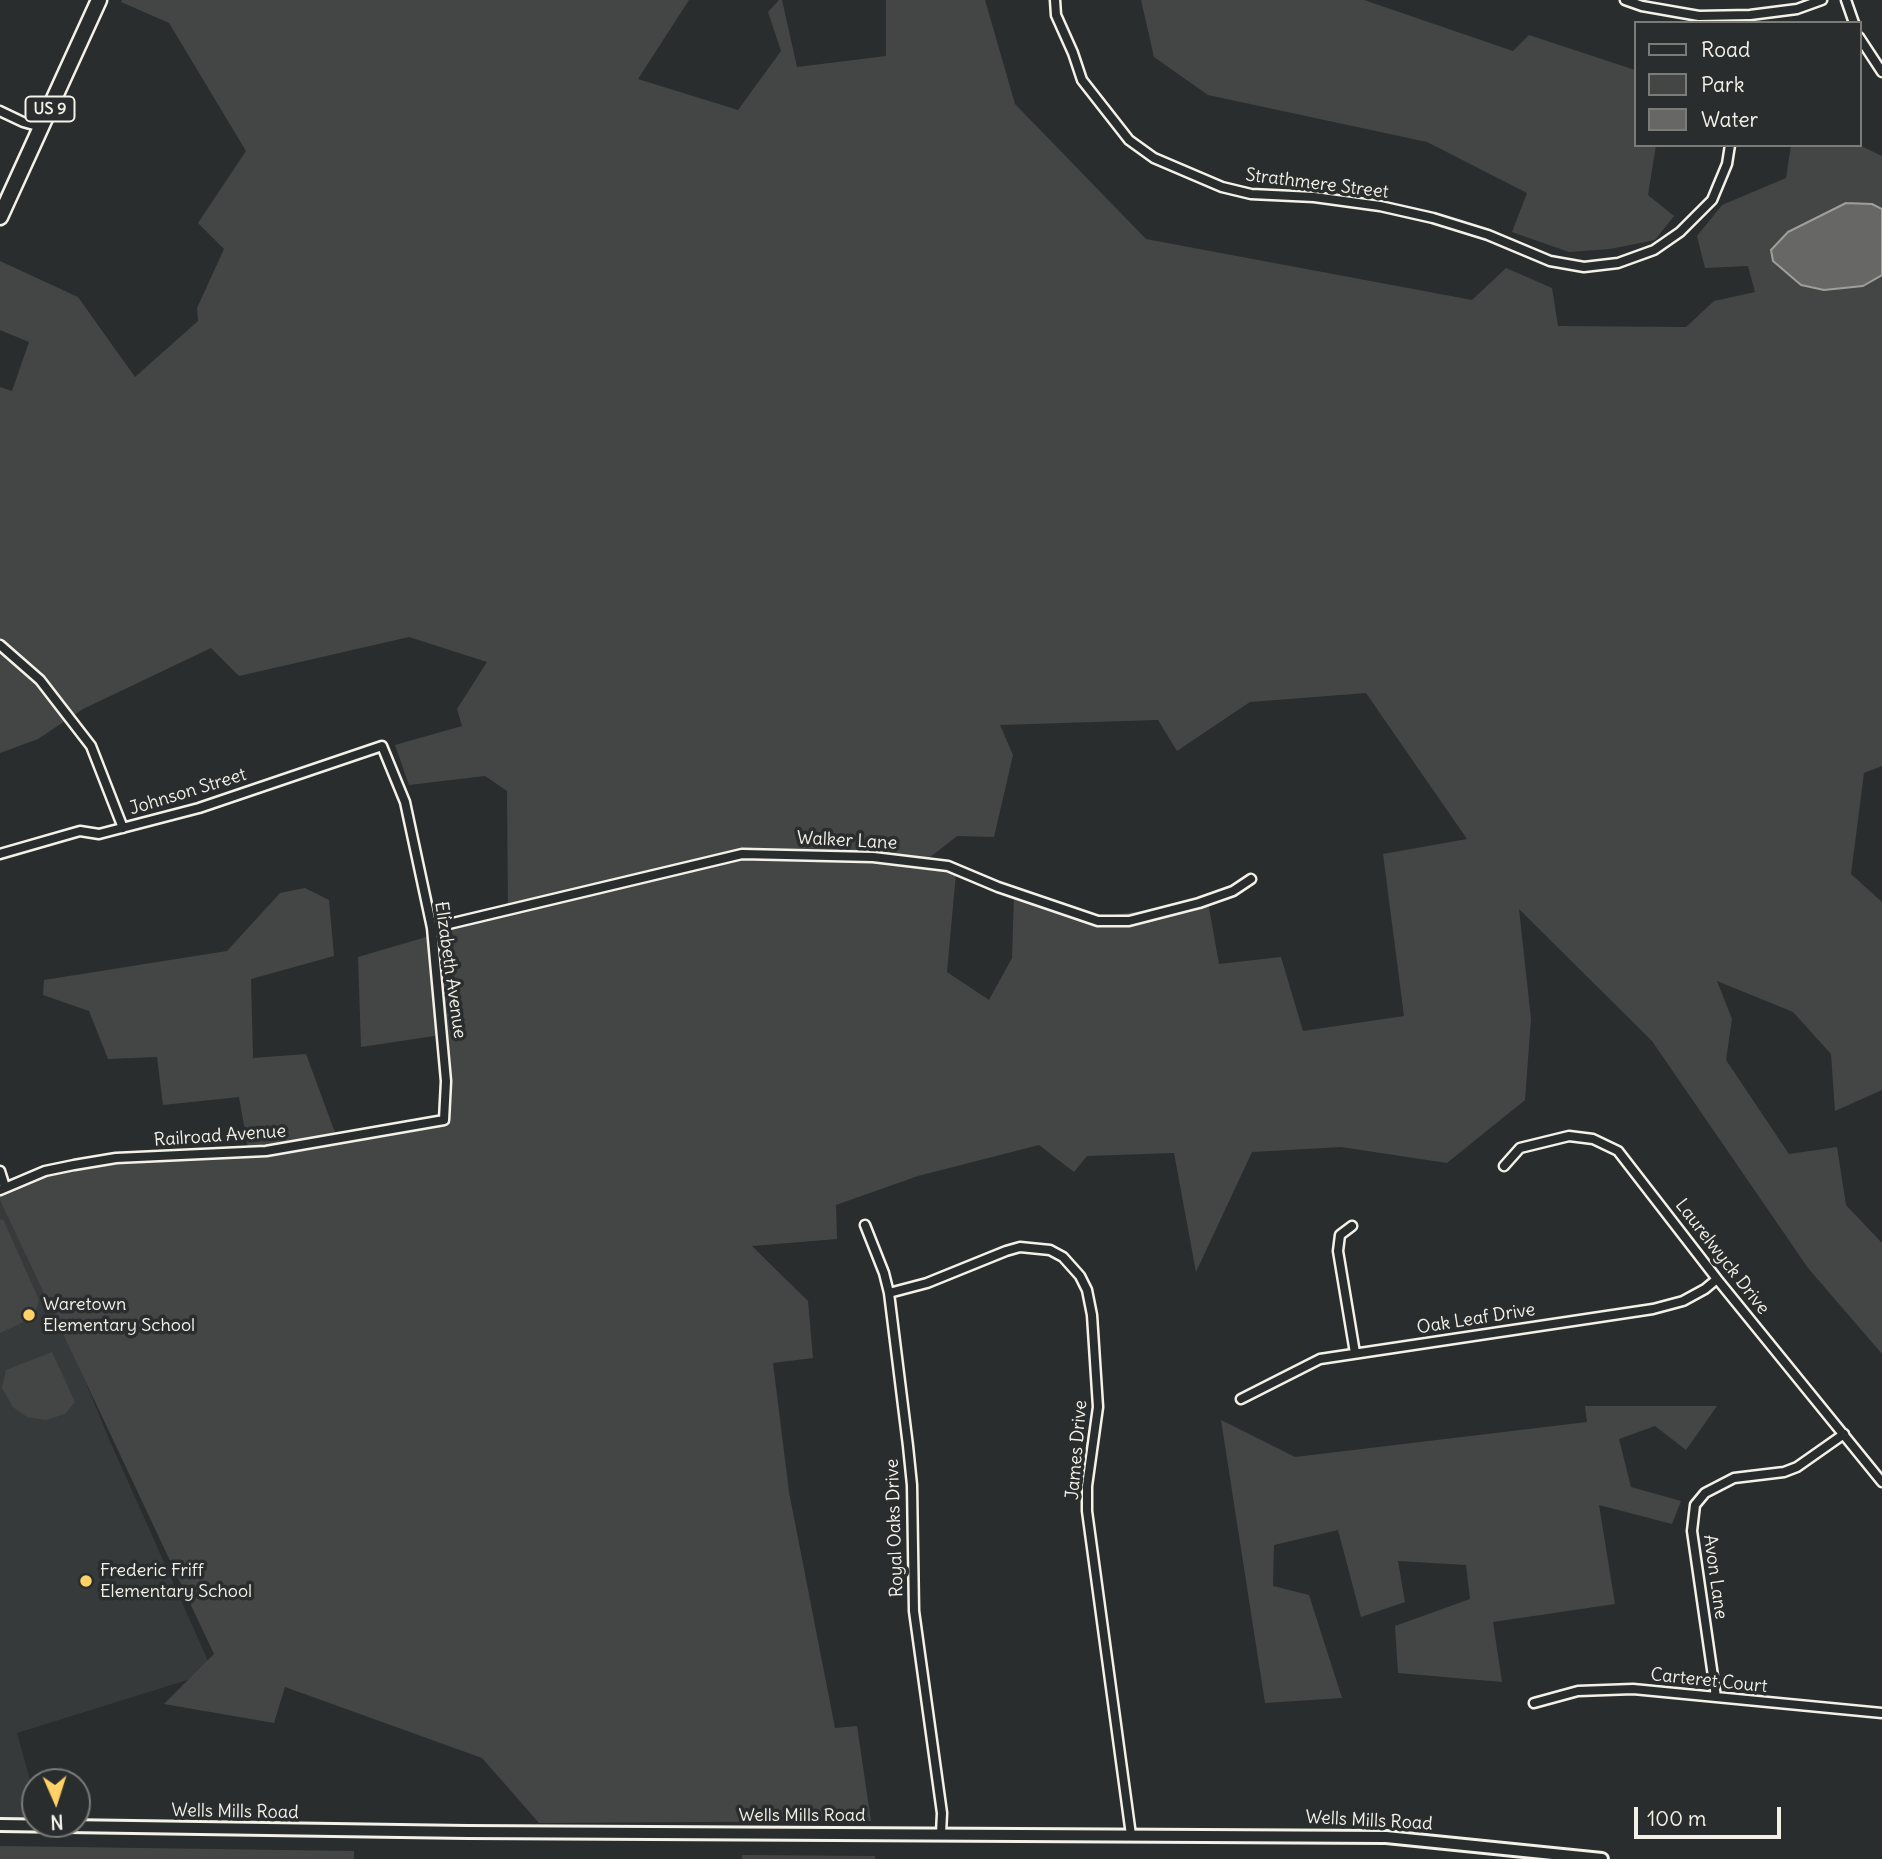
<!DOCTYPE html>
<style>
body{margin:0}
#map{position:relative;width:1882px;height:1859px;overflow:hidden;background:#2a2d2e;font-family:Delius,sans-serif}
canvas{display:block}
.legend{position:absolute;left:1634px;top:21px;width:228px;height:126px;box-sizing:border-box;background:#2a2d2e;border:2px solid #7b7b78;margin:0;padding:9px 12px;list-style:none;font-size:21px;color:#f4f1e8}
.legend li{display:flex;align-items:center;gap:14px;height:35px}
.legend b{width:35px;border:2px solid #7b7b78}
.north{position:absolute;left:21px;top:1768px;width:70px;height:70px;box-sizing:border-box;background:#2a2d2e;border:2px solid #7b7b78;border-radius:50%;rotate:177deg;font-size:19px;font-weight:700;line-height:28px;text-align:center;color:#f4f1e8}
.north::after{content:'';display:block;margin:auto;width:24px;height:32px;background:#ffd166;clip-path:polygon(50% 0,100% 100%,50% 72%,0 100%)}
.scale{position:absolute;left:1634px;top:1807px;width:147px;height:32px;box-sizing:border-box;border:4px solid #f4f1e8;border-top:0;padding-left:9px;font-size:21px;line-height:24px;white-space:nowrap;color:#f4f1e8;-webkit-text-stroke:5px #2a2d2e;paint-order:stroke}
</style>
<div id="map">
<canvas width="1882" height="1859"></canvas>
<ul class="legend">
<li><b style="height:9px;background:#2a2d2e"></b>Road</li>
<li><b style="height:19px;background:#444645"></b>Park</li>
<li><b style="height:19px;background:#676866"></b>Water</li>
</ul>
<div class="north">N</div>
<div class="scale">100 m</div>
</div>
<script>
const ctx = document.querySelector('canvas').getContext('2d');
ctx.lineJoin = 'round';
function fillPath(path, color) { ctx.fillStyle = color; ctx.fill(path, 'evenodd'); }
const shape = rows => new Path2D(rows.map(r => 'M' + r).join(''));
function stroke(path, color, width, dash) { ctx.strokeStyle = color; ctx.lineWidth = width; ctx.lineCap = dash ? 'butt' : 'round'; ctx.setLineDash(dash || []); ctx.stroke(path); }
function drawText(font, color, halo, rows, align = 'center') {
  ctx.font = font + ' Delius,sans-serif'; ctx.lineWidth = 7; ctx.setLineDash([]); ctx.textBaseline = 'middle'; ctx.strokeStyle = halo; ctx.fillStyle = color; for (const [text, x, y, turn = 0] of rows) {
    ctx.save(); ctx.translate(x, y); ctx.rotate((+turn || 0) * Math.PI / 180); ctx.textAlign = isNaN(turn) ? turn : align; if (halo) ctx.strokeText(text, 0, 0); ctx.fillText(text, 0, 0); ctx.restore();
  }
}
fillPath(shape([
 [5,1187,109,1439,213,1672,17,1733,35,1798,35,1820,0,1819,0,1190]
]), '#373a3a');
fillPath(shape([
 [122,0,689,0,638,79,738,110,781,51,768,12,779,0,782,0,797,67,886,56,886,0,985,0,1015,104,1146,239,1472,300,1506,268,1552,288,1558,326,1686,327,1714,301,1755,292,1748,266,1705,268,1697,236,1722,205,1786,178,1791,145,1859,145,1882,156,1882,766,1864,773,1851,874,1882,902,1882,1090,1835,1111,1831,1054,1793,1012,1717,981,1732,1019,1726,1060,1789,1154,1837,1147,1846,1205,1882,1243,1882,1354,1808,1268,1652,1041,1519,909,1531,1019,1525,1100,1447,1163,1341,1147,1252,1152,1196,1272,1174,1153,1087,1156,1074,1172,1039,1145,918,1176,836,1205,837,1239,752,1246,808,1301,813,1358,773,1363,789,1492,835,1728,857,1726,871,1821,539,1823,482,1758,285,1687,274,1723,164,1704,214,1654,0,1200,0,1186,97,1155,248,1148,239,1097,163,1105,157,1057,108,1059,89,1011,43,995,44,980,227,951,280,893,305,888,329,900,334,956,251,979,253,1058,306,1054,337,1138,445,1120,441,1035,361,1047,358,957,508,913,507,791,485,776,409,785,395,745,462,726,457,709,487,662,409,637,239,676,211,648,83,709,38,739,0,753,0,387,12,391,29,342,0,330,0,261,78,297,135,377,198,321,197,308,224,249,198,223,246,151,169,23,121,2],
 [1366,693,1467,839,1383,854,1404,1016,1303,1031,1281,957,1219,964,1208,902,1097,917,1014,895,1012,958,989,1000,947,972,956,873,929,858,957,836,994,837,1013,755,1000,725,1158,720,1177,751,1250,702],
 [1141,0,1364,0,1513,51,1529,35,1635,70,1635,145,1656,145,1648,195,1674,216,1655,240,1610,249,1569,252,1512,232,1527,193,1427,142,1208,95,1154,57],
 [3,1219,39,1300,34,1317,0,1333,0,1220],
 [52,1352,75,1402,65,1414,46,1420,27,1417,13,1407,2,1388,6,1370],
 [1585,1406,1717,1406,1686,1450,1655,1426,1619,1439,1631,1487,1681,1501,1672,1524,1599,1505,1615,1604,1493,1622,1502,1682,1398,1673,1395,1626,1470,1599,1466,1565,1398,1561,1405,1602,1361,1617,1338,1530,1274,1545,1273,1586,1309,1595,1342,1698,1265,1703,1221,1420,1295,1457,1587,1422],
 [0,1846,354,1851,354,1859,0,1859],
 [742,1855,875,1856,875,1859,742,1859]
]), '#444645');
const water = shape([
 [1846,203,1872,204,1882,209,1882,275,1863,286,1824,290,1801,285,1773,261,1771,250,1788,232,1846,203]
]);
fillPath(water, '#676866');
stroke(water, '#9f9f9a', 2);
const street = shape([
 [1055,0,1056,15,1073,53,1082,80,1129,140,1154,158,1222,187,1251,194,1314,197,1380,206,1433,218,1488,235,1550,261,1584,267,1618,263,1654,250,1680,232,1712,200,1727,164,1730,145],
 [1625,0,1642,6,1699,16,1750,15,1797,9,1822,0],
 [1846,0,1854,23],
 [1859,37,1882,72],
 [0,111,23,122,41,127],
 [0,645,40,680,91,746,123,828],
 [0,854,80,831,99,834,199,808,382,746,405,802,432,928,446,1081,444,1120,266,1151,116,1158,74,1165,45,1171,0,1190],
 [432,928,742,854,873,857,948,866,998,887,1098,921,1129,921,1199,903,1233,891,1251,879],
 [1504,1166,1520,1148,1569,1136,1593,1139,1618,1151,1717,1279,1882,1482],
 [0,1171,5,1187],
 [865,1225,884,1273,889,1293,908,1446,912,1485,914,1611,942,1813,941,1834],
 [1352,1226,1340,1235,1338,1251,1355,1353],
 [889,1293,927,1283,1006,1251,1020,1247,1050,1250,1063,1257,1080,1276,1087,1290,1092,1315,1098,1407,1087,1486,1087,1511,1131,1835],
 [1241,1399,1320,1359,1653,1309,1683,1301,1705,1289,1717,1279],
 [1716,1697,1692,1531,1695,1505,1705,1493,1734,1478,1784,1472,1797,1467,1844,1434],
 [1534,1703,1578,1691,1633,1689,1882,1713]
]);
const secondary = shape([
 [0,1825,467,1832,1386,1837,1602,1859]
]);
const highway = shape([
 [0,217,99,0]
]);
stroke(street, '#f4f1e8', 13);
stroke(secondary, '#f4f1e8', 16);
stroke(highway, '#f4f1e8', 19);
stroke(street, '#2a2d2e', 8);
stroke(secondary, '#2a2d2e', 10);
stroke(highway, '#2a2d2e', 14);
for (const [x, y, r, color] of [
 [29,1315,7,"#ffd166"],
 [86,1581,7,"#ffd166"]
]) { const dot = new Path2D(); dot.arc(x, y, r, 0, 2 * Math.PI); ctx.fillStyle = color; ctx.fill(dot); stroke(dot, '#2a2d2e', 2.5); }
for (const [x, y, w] of [
 [50,109,49]
]) { const box = new Path2D(); box.roundRect(x - w / 2, y - 12.5, w, 25, 5); ctx.fillStyle = '#2a2d2e'; ctx.fill(box); stroke(box, '#f4f1e8', 2); }
drawText('bold 16px', '#f4f1e8', null, [
 ["US 9",50,109]
]);
drawText('18px', '#f4f1e8', '#2a2d2e', [
 ["Strathmere Street",1317,184,7],
 ["Johnson Street",188,792,-17],
 ["Walker Lane",847,841,3],
 ["Elizabeth Avenue",450,970,82],
 ["Railroad Avenue",220,1136,-4],
 ["Laurelwyck Drive",1722,1257,52],
 ["Oak Leaf Drive",1476,1319,-9],
 ["James Drive",1077,1450,-85],
 ["Royal Oaks Drive",895,1528,-92],
 ["Avon Lane",1715,1577,82],
 ["Carteret Court",1709,1681,6],
 ["Wells Mills Road",235,1812,1],
 ["Wells Mills Road",802,1816],
 ["Wells Mills Road",1369,1821,3]
]);
drawText('18px', '#f4f1e8', '#2a2d2e', [
 ["Waretown",43,1305],
 ["Elementary School",43,1326],
 ["Frederic Friff",100,1571],
 ["Elementary School",100,1592]
], 'left');
</script>
